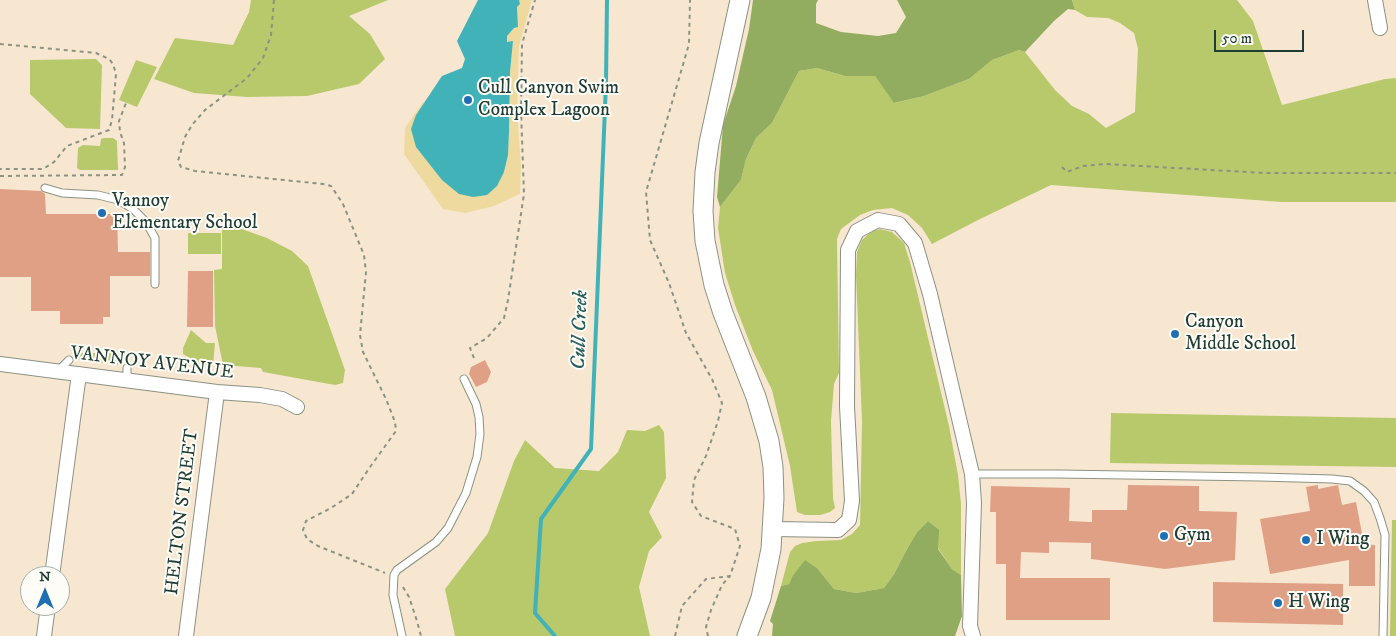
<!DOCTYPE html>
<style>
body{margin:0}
#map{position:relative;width:1396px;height:636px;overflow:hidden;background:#f7e7d1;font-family:"IM FELL DW Pica",serif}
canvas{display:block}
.north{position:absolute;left:20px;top:566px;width:50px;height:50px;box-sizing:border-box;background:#fdfcf7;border:1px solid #a4b0a9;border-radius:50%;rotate:0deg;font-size:14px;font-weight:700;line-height:20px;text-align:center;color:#1f3d34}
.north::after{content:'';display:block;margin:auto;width:18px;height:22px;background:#1f6fb2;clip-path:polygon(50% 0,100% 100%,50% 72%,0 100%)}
.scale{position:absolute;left:1214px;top:30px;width:90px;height:22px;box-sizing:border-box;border:2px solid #1f3d34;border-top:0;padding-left:6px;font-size:15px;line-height:18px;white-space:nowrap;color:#1f3d34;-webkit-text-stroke:4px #fdfcf7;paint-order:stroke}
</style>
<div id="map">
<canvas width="1396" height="636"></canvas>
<div class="north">N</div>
<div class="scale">50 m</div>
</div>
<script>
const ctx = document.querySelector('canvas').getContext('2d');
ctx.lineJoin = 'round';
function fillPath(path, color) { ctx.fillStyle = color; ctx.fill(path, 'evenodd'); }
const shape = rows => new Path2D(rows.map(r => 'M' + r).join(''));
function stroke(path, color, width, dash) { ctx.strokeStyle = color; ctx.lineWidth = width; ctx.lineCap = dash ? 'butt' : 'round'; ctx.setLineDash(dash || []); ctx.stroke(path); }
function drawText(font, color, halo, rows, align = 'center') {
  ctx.font = font + ' "IM FELL DW Pica",serif'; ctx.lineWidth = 4; ctx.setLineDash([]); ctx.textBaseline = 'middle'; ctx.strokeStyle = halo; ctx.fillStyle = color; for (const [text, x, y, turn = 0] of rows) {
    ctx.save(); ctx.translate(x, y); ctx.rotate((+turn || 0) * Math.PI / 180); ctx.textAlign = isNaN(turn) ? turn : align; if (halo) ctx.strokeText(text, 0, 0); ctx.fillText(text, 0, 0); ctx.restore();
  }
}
fillPath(shape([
 [251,0,388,0,349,16,370,34,385,59,359,84,307,96,247,97,194,93,154,79,175,38,233,45,249,12],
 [1072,0,1237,0,1253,21,1282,105,1385,79,1396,78,1396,202,1282,202,1051,185,978,220,932,244,922,228,908,215,892,208,873,210,860,215,841,229,837,239,839,373,834,384,831,421,833,498,835,508,830,512,820,515,805,515,797,512,790,466,772,390,753,351,735,305,725,273,718,228,720,207,741,180,746,159,756,138,772,123,799,71,817,68,845,76,875,76,895,103,924,96,969,79,992,60,1019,50,1025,52,1055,90,1072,106,1089,114,1106,128,1135,112,1138,49,1134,33,1120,23,1108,18,1087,17,1075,10],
 [96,59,102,65,100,129,66,128,30,94,30,60],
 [136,60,157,67,137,107,119,100],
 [104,138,113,138,117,141,118,170,80,170,77,168,78,148,83,145,100,146,101,139],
 [222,222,267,238,292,251,308,266,345,370,343,383,335,385,263,372,261,368,223,365,215,326,214,270,222,269],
 [880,229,892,232,904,243,910,262,949,426,958,475,961,504,961,575,952,569,938,548,938,530,928,521,917,532,907,549,894,574,884,588,856,593,834,589,818,569,792,577,789,584,781,586,790,552,795,546,802,543,817,541,841,540,852,534,860,525,862,421,856,275,857,252,862,240,872,231],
 [188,233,221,233,221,254,188,254],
 [191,330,206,343,215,343,213,366,200,364,183,354,183,348],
 [81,353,118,353,120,355,120,365,75,359],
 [1111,413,1396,418,1396,467,1110,463],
 [659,425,664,432,666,478,649,512,662,537,649,551,639,587,650,636,455,636,445,589,488,533,514,461,525,440,555,468,599,471,618,452,627,430,645,431],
 [1392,520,1396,520,1396,636,1390,636]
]), '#b8c96b');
fillPath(shape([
 [753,0,818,0,816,4,816,23,841,32,878,36,896,33,906,17,897,0,1072,0,1075,10,1068,9,1054,21,1025,52,1019,50,992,60,969,79,924,96,894,103,875,76,845,76,817,68,799,71,772,123,756,138,746,159,741,180,720,207,717,197,723,125,736,86,749,29],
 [928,521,939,530,938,549,952,569,961,575,962,616,955,636,772,636,773,624,770,621,781,586,789,584,792,577,805,560,818,569,834,589,856,593,884,588,894,574,907,549,917,532]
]), '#92ad5f');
fillPath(shape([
 [519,0,532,0,519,46,517,108,521,167,520,194,494,206,465,213,443,209,404,154,405,128,423,102,424,103,416,115,504,172,508,155,509,132,510,72,513,42,507,42,507,36,514,28,518,27,517,7,520,4]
]), '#eeda9e');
fillPath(shape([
 [478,0,519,0,520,4,517,7,518,27,514,28,507,36,507,42,513,41,510,72,509,132,508,155,504,172,497,186,487,195,473,197,459,194,442,180,416,147,411,129,416,115,442,76,462,68,465,59,457,41]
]), '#41b2b8');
stroke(shape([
 [555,636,535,613,541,519,591,449,606,83,607,0]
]), '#41b2b8', 4);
fillPath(shape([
 [0,189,41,191,45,194,46,214,117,214,118,252,150,252,150,276,110,276,110,317,103,317,103,324,60,324,60,311,31,311,31,277,0,277],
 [188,271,213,271,213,327,187,327],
 [485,360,491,372,487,382,476,387,469,374,471,367],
 [1128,485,1199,486,1199,511,1237,512,1235,560,1165,569,1091,559,1091,543,1049,542,1049,553,1021,552,1020,578,1110,578,1110,620,1006,620,1006,564,996,564,996,512,990,512,991,486,1070,488,1069,521,1092,522,1092,510,1127,510],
 [1318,485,1318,489,1338,485,1342,505,1356,502,1364,544,1375,545,1375,586,1349,586,1349,560,1270,574,1260,519,1310,511,1306,487],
 [1213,582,1343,584,1343,625,1213,622]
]), '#e0a085');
const lane = shape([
 [45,188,62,193,98,195,118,200,133,209,146,222,155,238,155,284],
 [58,371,69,360],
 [127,381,127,368],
 [972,474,1058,474,1260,477,1332,479,1350,481,1364,491,1374,502,1380,518,1385,535,1383,636],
 [402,636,393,595,394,575,397,570,436,542,448,528,466,493,477,457,480,434,479,417,476,404,464,379]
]);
const street = shape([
 [1375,0,1380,28],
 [0,364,217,392,260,395,282,399,297,407],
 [773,529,838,530,849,520,852,501,847,406,848,250,857,231,878,220,899,224,915,243,930,294,972,474,974,503,970,626,973,636],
 [52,576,79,374],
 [44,636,48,606],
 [186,636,217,392]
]);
const secondary = shape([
 [740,0,709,143,705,172,703,211,705,241,714,285,723,313,756,397,769,441,773,467,774,498,771,549,761,598,747,636]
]);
stroke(lane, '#8b9282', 9);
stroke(street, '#8b9282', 16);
stroke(secondary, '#8b9282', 21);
stroke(shape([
 [274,0,271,35,263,58,247,78,205,110,192,125,185,137,178,161,181,167,195,171,323,184,331,186,343,204,364,255,366,272,360,335,363,352,386,399,395,422,396,431,370,467,352,494,331,508,306,521,303,530,307,539,318,546,385,573],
 [0,44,96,53,109,59,113,64,116,74,112,120,109,130,67,146,54,162,43,169,0,169],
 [1062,167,1067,172,1083,166,1105,164,1265,173,1396,173],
 [0,176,122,175,125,167,124,143,120,132,119,121,126,103],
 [474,358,470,348,487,338,504,318,508,300,524,194,521,111,522,44,535,0],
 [403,587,409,597,417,621,421,636],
 [675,636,682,606,706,579,730,576,740,546,735,529,701,516,692,502,694,480,706,456,718,421,722,403,712,379,686,333,669,283,650,240,646,192,689,44,690,0],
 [708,636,706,627,711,610,722,585,730,576]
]), '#8b9282', 2, [4, 4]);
stroke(lane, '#fff', 7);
stroke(street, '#fff', 14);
stroke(secondary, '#fff', 19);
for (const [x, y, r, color] of [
 [468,100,5,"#1f6fb2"],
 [102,213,5,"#1f6fb2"],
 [1175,334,5,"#1f6fb2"],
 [1164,536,5,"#1f6fb2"],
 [1306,540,5,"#1f6fb2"],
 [1278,603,5,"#1f6fb2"]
]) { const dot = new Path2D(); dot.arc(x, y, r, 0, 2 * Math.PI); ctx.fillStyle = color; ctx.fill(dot); stroke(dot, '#fdfcf7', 2); }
drawText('19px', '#1f3d34', '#fdfcf7', [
 ["Cull Canyon Swim",478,89],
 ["Complex Lagoon",478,111],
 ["Vannoy",112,202],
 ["Elementary School",112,224],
 ["Canyon",1185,323],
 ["Middle School",1185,345],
 ["Gym",1174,536],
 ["I Wing",1316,540],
 ["H Wing",1288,603]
], 'left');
drawText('19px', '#1f3d34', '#fdfcf7', [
 ["VANNOY AVENUE",152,364,7],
 ["HELTON STREET",183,512,-83]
]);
drawText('italic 20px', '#29605c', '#fdfcf7', [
 ["Cull Creek",581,330,-88]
]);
</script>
